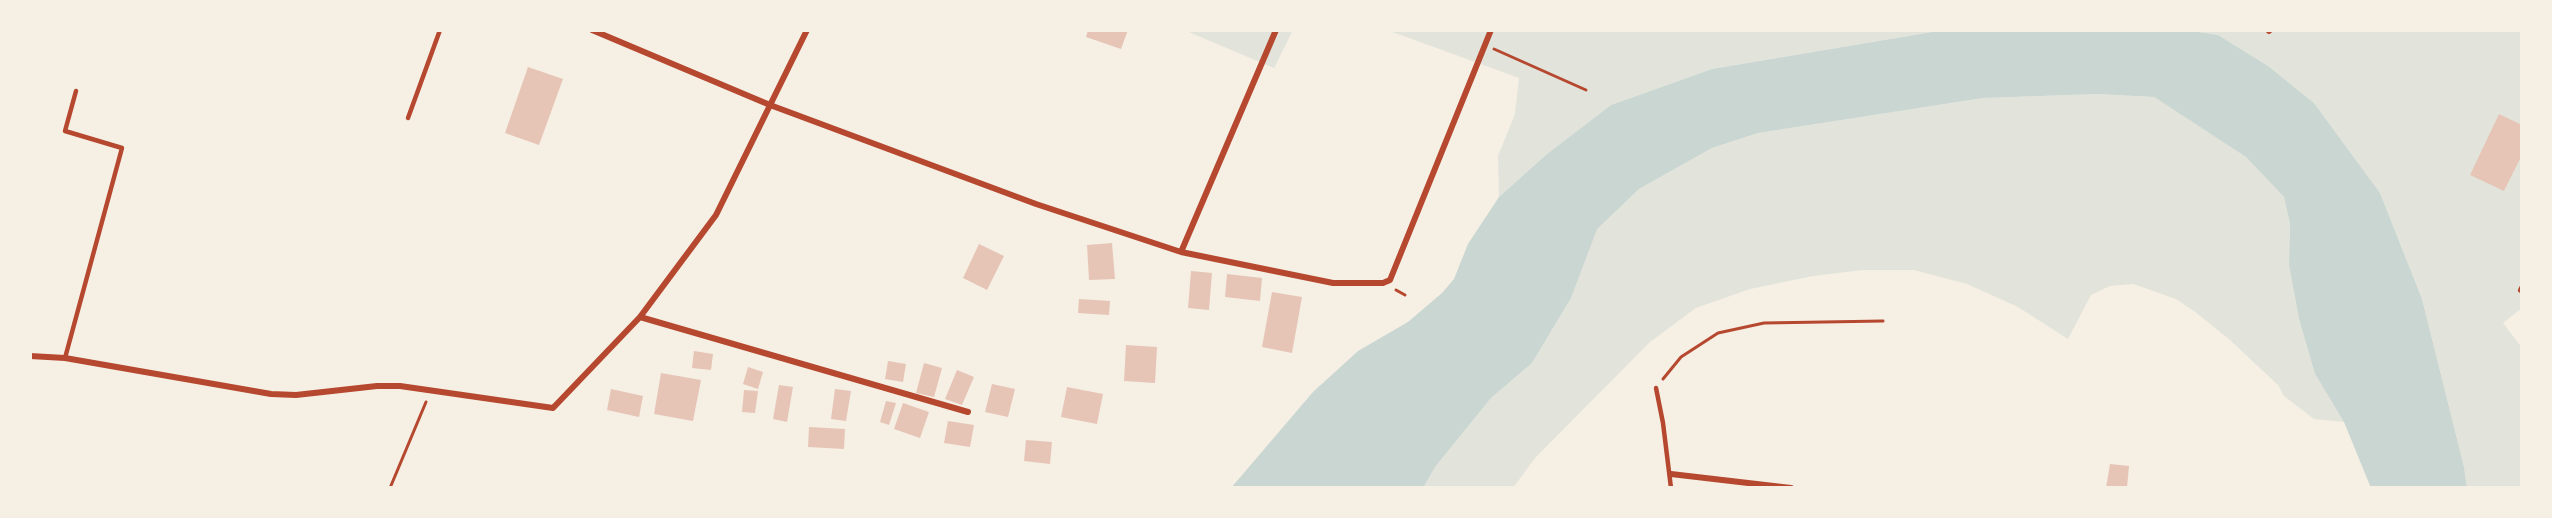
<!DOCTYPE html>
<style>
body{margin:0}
#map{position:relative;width:2552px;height:518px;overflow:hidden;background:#f6efe4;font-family:"DejaVu Sans",sans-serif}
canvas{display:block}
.frame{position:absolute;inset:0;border:32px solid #f6efe4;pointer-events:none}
</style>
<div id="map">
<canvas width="2552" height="518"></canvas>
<div class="frame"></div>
</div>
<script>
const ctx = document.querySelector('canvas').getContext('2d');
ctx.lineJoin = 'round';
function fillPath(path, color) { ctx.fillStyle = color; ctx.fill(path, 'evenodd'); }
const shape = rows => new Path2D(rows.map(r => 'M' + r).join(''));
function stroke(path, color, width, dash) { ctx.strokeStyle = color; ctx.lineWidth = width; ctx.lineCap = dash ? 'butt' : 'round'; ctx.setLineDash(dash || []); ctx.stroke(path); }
fillPath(shape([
 [1184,30,1293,30,1274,68],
 [1387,30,1944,30,1712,69,1611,105,1547,154,1499,197,1498,156,1515,114,1519,78],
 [2186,30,2522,30,2522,308,2503,323,2522,348,2522,488,2467,488,2464,467,2422,299,2380,193,2314,103,2268,66,2218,35],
 [2099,94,2154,97,2246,157,2284,197,2290,224,2289,265,2299,319,2315,374,2344,422,2314,419,2284,396,2278,385,2230,340,2194,311,2176,299,2133,284,2110,286,2091,295,2068,339,2018,307,1967,284,1914,270,1863,270,1813,276,1750,289,1696,308,1650,342,1535,458,1513,488,1423,488,1435,467,1491,398,1532,363,1571,298,1596,229,1639,189,1712,148,1758,133,1983,98]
]), '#e2e4dc');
fillPath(shape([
 [1944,30,2186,30,2218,35,2268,66,2314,103,2380,193,2422,299,2464,467,2467,488,2371,488,2344,422,2315,374,2299,319,2289,265,2290,224,2284,197,2246,157,2154,97,2098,94,1983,98,1758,133,1712,148,1639,189,1597,229,1571,298,1532,363,1491,398,1435,467,1423,488,1231,488,1313,392,1358,351,1408,322,1442,293,1454,279,1468,244,1499,197,1547,154,1611,105,1712,69]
]), '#c9d6d2');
fillPath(shape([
 [1088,30,1128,30,1121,49,1086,37],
 [528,67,563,79,539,145,505,133],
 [2499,114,2522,125,2522,155,2504,191,2470,175],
 [1112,243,1115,279,1089,280,1087,245],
 [979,244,1004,256,987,290,963,278],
 [1191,271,1212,273,1209,310,1188,308],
 [1227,274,1262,278,1260,301,1225,297],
 [1272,292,1302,297,1292,353,1262,347],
 [1079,299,1110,301,1109,315,1078,313],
 [1126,345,1157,347,1155,383,1124,381],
 [694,351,713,354,711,370,692,368],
 [888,361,906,364,903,382,885,379],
 [924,363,942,368,934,397,916,393],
 [748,367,763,372,758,389,743,384],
 [957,370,974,377,962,405,945,399],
 [661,373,701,380,693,421,654,414],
 [992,384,1015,389,1008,417,985,412],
 [779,385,793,387,787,422,773,419],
 [1067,387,1103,394,1097,424,1061,417],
 [611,389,643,396,639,417,607,410],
 [835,389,851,391,846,421,831,419],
 [744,390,758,391,755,413,742,412],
 [886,401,896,403,889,425,880,422],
 [903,403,929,412,920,438,894,429],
 [948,421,974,425,970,447,944,443],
 [809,427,845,429,844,449,808,447],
 [1026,440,1052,442,1050,464,1024,461],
 [2110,464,2129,466,2127,488,2106,488]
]), '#e6c5b7');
stroke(shape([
 [1494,49,1586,90],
 [1396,290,1405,295],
 [1663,379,1681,357,1718,333,1764,323,1883,321],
 [390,488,426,402]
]), '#b5482f', 3);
stroke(shape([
 [408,118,440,30],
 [65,358,122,148,65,131,76,91],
 [1656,388,1663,423,1671,488]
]), '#b5482f', 4.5);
stroke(shape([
 [592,30,770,105,1036,204,1181,252,1333,283,1383,283,1390,280,1491,30],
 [2269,31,2270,30],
 [1181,252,1276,30],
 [2521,290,2522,288],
 [640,317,968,412],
 [30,356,65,358,271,394,296,395,377,386,400,386,553,408,640,317,716,215,807,30],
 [1671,474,1791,488]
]), '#b5482f', 6);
</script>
